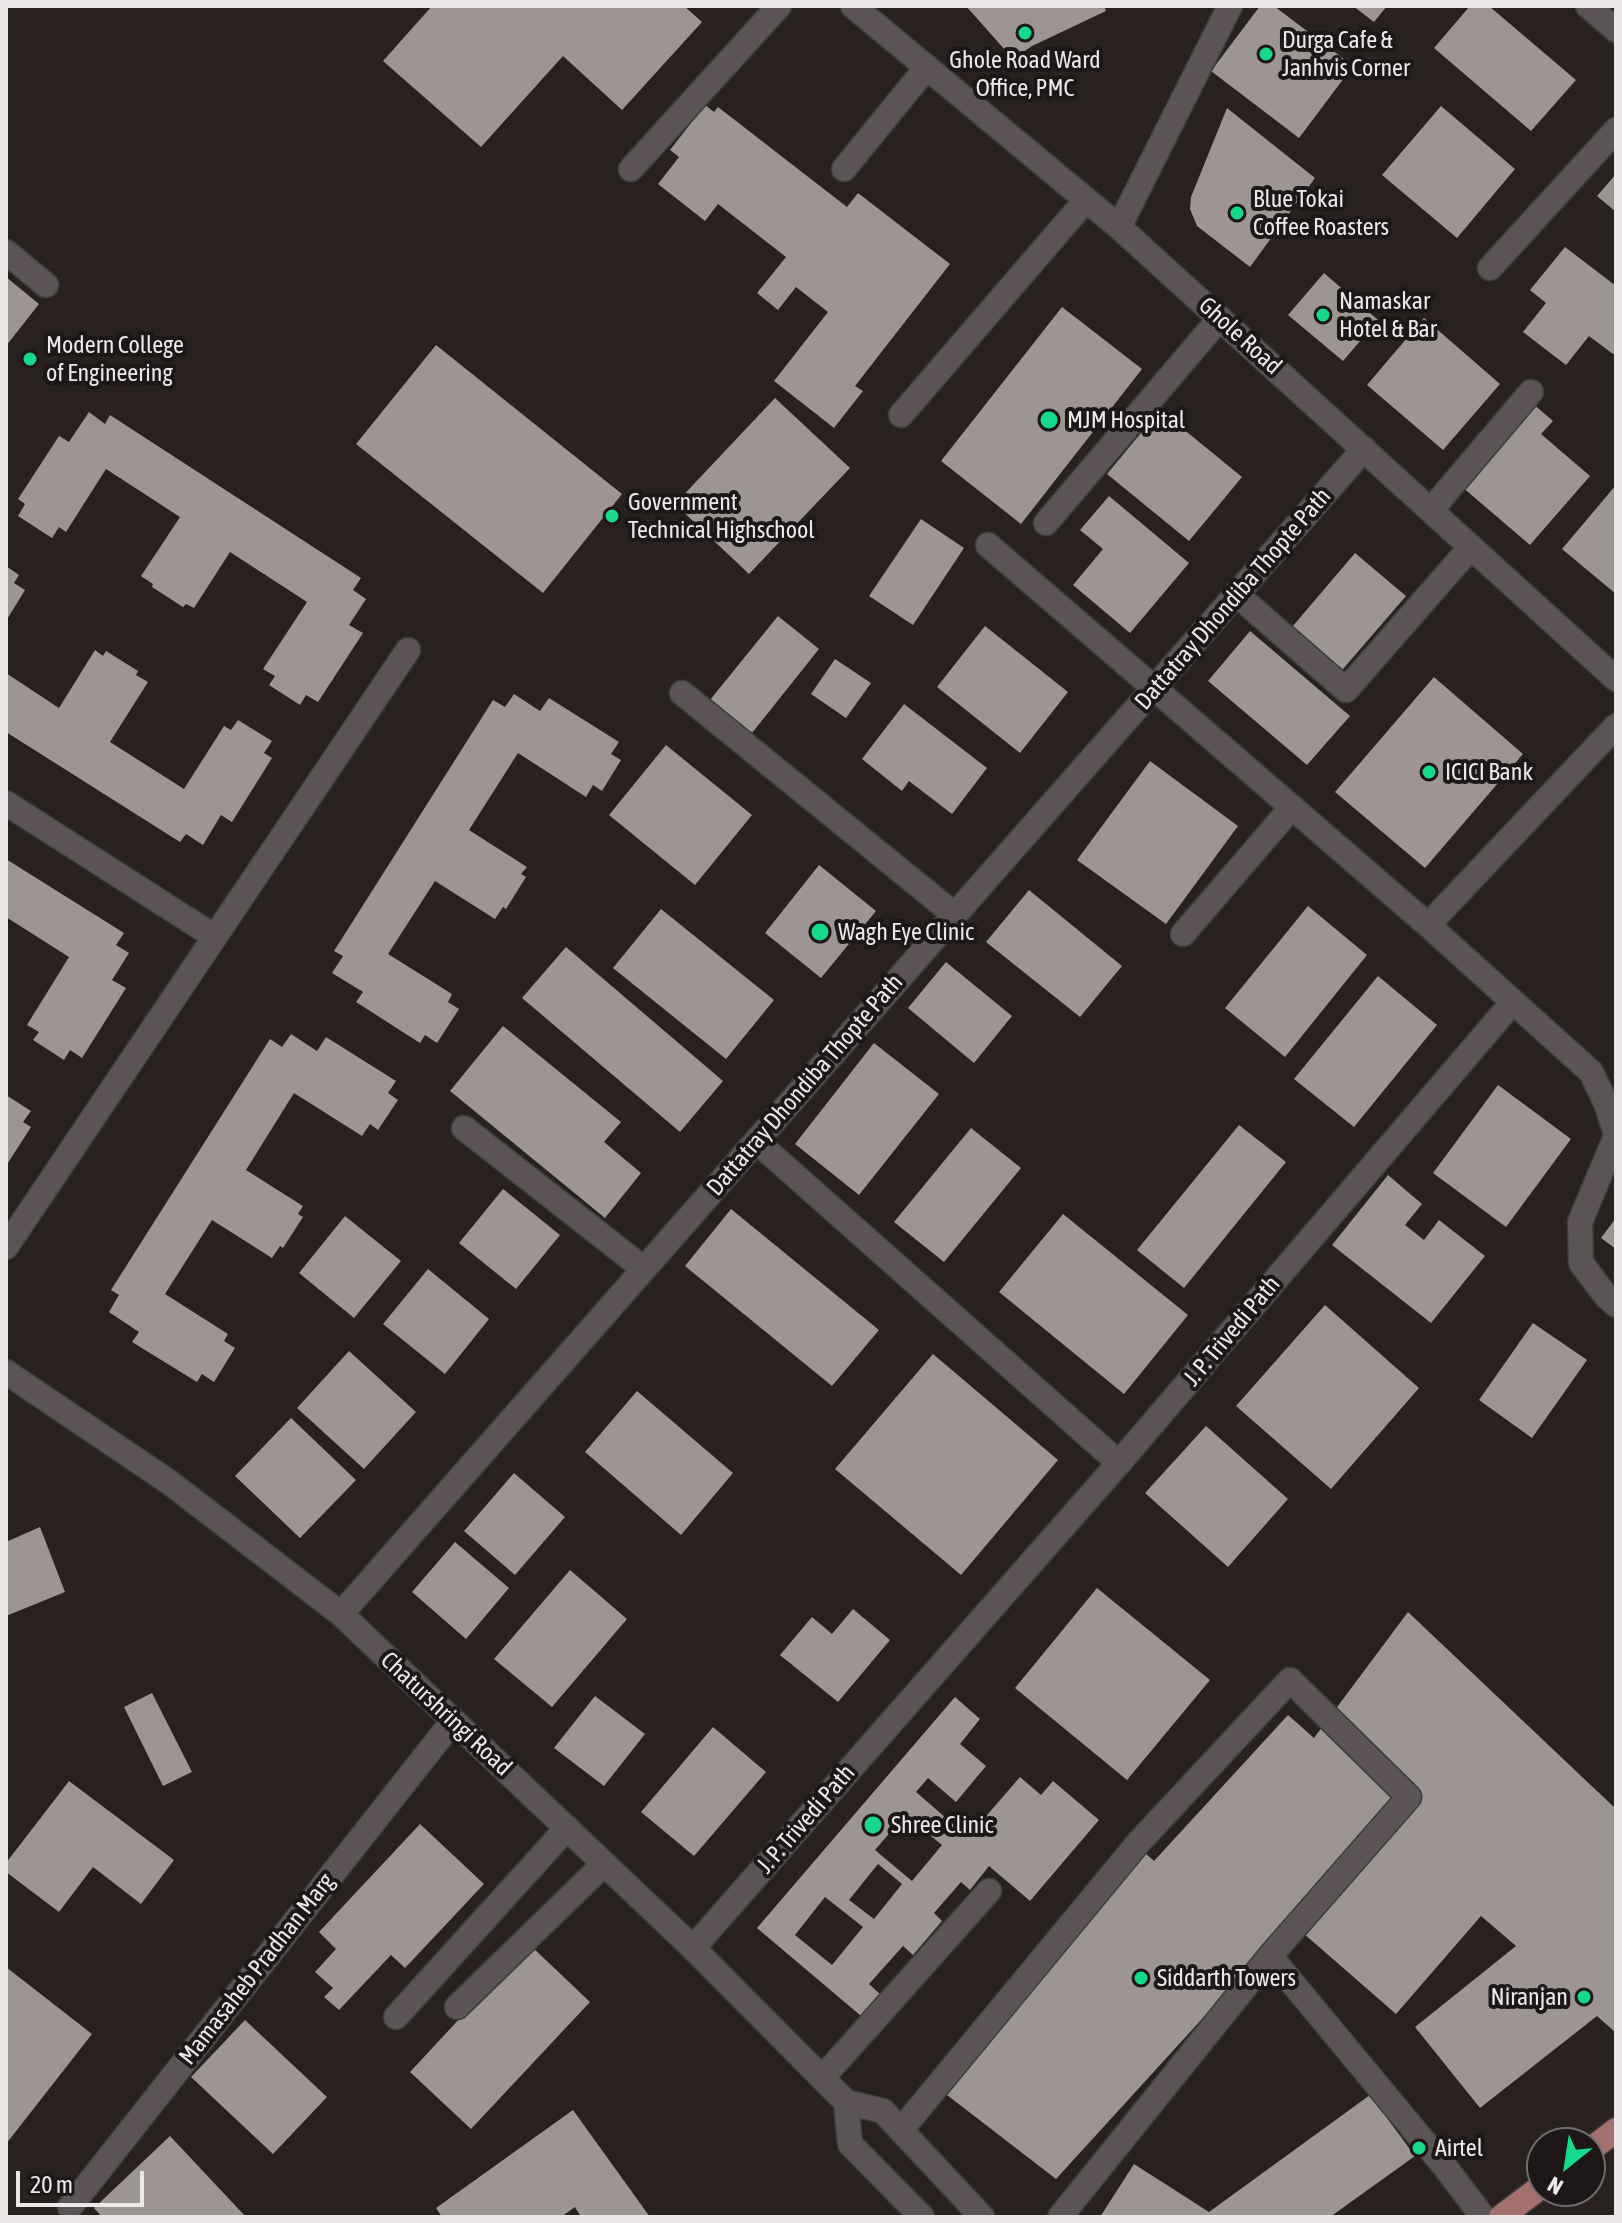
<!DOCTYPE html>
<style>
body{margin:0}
#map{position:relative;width:1622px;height:2223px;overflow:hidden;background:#282120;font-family:"Asap Condensed",sans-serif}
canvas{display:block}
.frame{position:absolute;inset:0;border:8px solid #ede8e8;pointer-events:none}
.north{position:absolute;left:1526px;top:2127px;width:80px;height:80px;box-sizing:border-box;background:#1e1717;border:2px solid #716b6b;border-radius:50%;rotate:210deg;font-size:22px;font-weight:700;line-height:32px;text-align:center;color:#ede8e8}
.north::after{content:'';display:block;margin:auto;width:28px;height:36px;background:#16d989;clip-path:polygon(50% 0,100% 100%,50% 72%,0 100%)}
.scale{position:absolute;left:16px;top:2171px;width:128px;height:36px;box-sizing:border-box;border:4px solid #ede8e8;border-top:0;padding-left:10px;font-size:24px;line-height:28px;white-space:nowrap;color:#ede8e8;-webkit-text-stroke:6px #1e1717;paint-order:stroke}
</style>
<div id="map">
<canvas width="1622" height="2223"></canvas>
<div class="frame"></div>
<div class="north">N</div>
<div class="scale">20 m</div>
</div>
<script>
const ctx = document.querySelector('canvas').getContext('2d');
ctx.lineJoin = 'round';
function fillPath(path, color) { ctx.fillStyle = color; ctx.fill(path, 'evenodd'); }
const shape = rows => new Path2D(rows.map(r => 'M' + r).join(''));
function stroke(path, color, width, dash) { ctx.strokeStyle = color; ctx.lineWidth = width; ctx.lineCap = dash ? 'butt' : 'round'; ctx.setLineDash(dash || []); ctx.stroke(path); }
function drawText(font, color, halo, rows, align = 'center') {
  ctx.font = font + ' "Asap Condensed",sans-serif'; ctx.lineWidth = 8; ctx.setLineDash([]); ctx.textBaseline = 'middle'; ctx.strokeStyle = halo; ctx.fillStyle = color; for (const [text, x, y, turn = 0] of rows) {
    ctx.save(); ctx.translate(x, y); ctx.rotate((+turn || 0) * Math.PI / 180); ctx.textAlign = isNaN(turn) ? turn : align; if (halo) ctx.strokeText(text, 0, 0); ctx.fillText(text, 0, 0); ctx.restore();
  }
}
fillPath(shape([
 [432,6,684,6,702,22,622,110,563,56,481,147,383,61],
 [966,6,1104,6,1106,11,1032,46,1013,59],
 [1260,6,1274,6,1353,66,1299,138,1211,71],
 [1353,6,1387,6,1374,22],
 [1470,6,1489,6,1576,80,1531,131,1434,48],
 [705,105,714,112,718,107,847,207,858,193,950,264,855,386,863,391,834,428,774,381,828,312,796,287,778,310,757,293,786,257,718,204,705,221,658,184,679,157,670,150],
 [1441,106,1515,169,1457,238,1382,175],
 [1227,108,1315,178,1250,267,1197,226,1190,209,1191,197],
 [1616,174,1616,212,1597,196],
 [1565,247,1616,286,1616,351,1613,354,1589,336,1566,365,1523,332,1546,303,1530,290],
 [1324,273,1378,320,1343,361,1288,315],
 [6,277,39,304,6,346],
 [1062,307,1142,369,1021,524,941,461],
 [1424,318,1500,384,1443,450,1367,385],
 [436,345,622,494,543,593,356,444],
 [775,398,850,468,749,574,675,504],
 [1532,403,1553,421,1541,434,1590,476,1530,545,1461,486],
 [1160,410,1242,477,1189,541,1107,474],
 [89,412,105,424,110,415,361,578,353,590,366,599,349,625,363,633,318,702,306,695,300,705,269,685,275,676,263,669,307,602,230,552,194,608,186,604,183,607,152,587,153,584,141,576,180,517,106,469,66,532,59,527,52,538,18,516,25,504,18,499,59,436,69,442],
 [1616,485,1616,594,1562,549],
 [1109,496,1189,563,1130,633,1073,585,1103,549,1080,530],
 [921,519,964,548,913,625,869,596],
 [1355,553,1406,596,1337,676,1287,633],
 [6,566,19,575,14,583,25,590,6,621],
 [778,616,819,649,752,733,710,700],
 [985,626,1068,692,1020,753,937,687],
 [1250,631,1350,716,1307,765,1208,681],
 [95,650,103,656,106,651,138,671,136,675,148,682,110,742,184,789,224,726,231,730,238,720,272,741,264,753,272,758,232,822,221,815,203,845,186,834,180,842,6,732,6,673,59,708],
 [835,659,871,683,846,718,811,694],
 [1434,677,1523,754,1425,868,1335,792],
 [514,694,540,711,549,698,619,742,611,754,621,760,602,791,593,785,586,797,518,753,469,830,527,867,521,874,526,877,506,909,503,907,495,919,435,881,388,954,452,994,448,1002,459,1009,437,1043,425,1035,420,1043,356,1002,363,992,332,973,343,956,334,951,493,700,505,707],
 [904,704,987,768,952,814,909,781,902,791,862,759],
 [666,745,752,815,695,885,609,815],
 [1150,761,1238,826,1166,924,1077,860],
 [6,859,124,933,116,945,129,953,112,980,126,988,82,1058,70,1050,64,1060,33,1040,39,1032,27,1025,69,957,6,917],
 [819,865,876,911,821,978,765,933],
 [1029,890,1122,966,1080,1017,986,942],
 [1308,906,1367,955,1285,1057,1225,1008],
 [661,909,774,1000,726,1059,613,968],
 [566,947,723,1081,680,1132,522,998],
 [946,962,1012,1016,974,1063,908,1008],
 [1378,976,1437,1025,1354,1127,1294,1079],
 [503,1026,621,1122,604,1142,641,1173,605,1218,450,1091],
 [291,1034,317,1051,326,1037,396,1081,388,1093,398,1100,378,1130,370,1124,362,1136,294,1093,246,1170,303,1206,298,1214,303,1217,283,1248,280,1246,272,1258,212,1220,165,1294,228,1334,224,1341,235,1348,214,1382,202,1374,197,1382,132,1342,139,1332,109,1312,119,1295,111,1290,270,1039,282,1047],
 [874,1043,939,1094,859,1195,795,1144],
 [1498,1085,1571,1139,1506,1227,1433,1173],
 [6,1095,31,1111,23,1122,31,1127,6,1166],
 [1239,1125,1286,1162,1184,1288,1137,1250],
 [971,1128,1021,1168,944,1262,894,1222],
 [1388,1175,1422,1204,1405,1225,1424,1240,1439,1220,1485,1256,1431,1323,1332,1245],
 [503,1189,560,1235,516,1289,459,1243],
 [731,1209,879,1330,832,1386,685,1266],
 [1063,1214,1188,1315,1124,1394,999,1292],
 [345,1216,401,1261,354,1318,299,1273],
 [1616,1218,1616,1249,1601,1238],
 [428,1269,489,1319,445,1374,383,1324],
 [1325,1305,1419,1388,1331,1489,1236,1406],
 [1533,1323,1587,1360,1532,1438,1479,1400],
 [349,1351,416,1412,364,1469,297,1408],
 [933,1354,1058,1460,961,1575,835,1469],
 [637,1391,733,1473,681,1535,585,1452],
 [291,1418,356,1480,300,1538,235,1476],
 [1206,1426,1288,1499,1228,1567,1145,1493],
 [514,1473,565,1517,515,1575,464,1531],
 [40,1527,65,1592,6,1616,6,1542],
 [455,1542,509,1588,466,1639,412,1592],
 [570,1570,627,1619,552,1707,494,1659],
 [1097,1588,1210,1680,1127,1780,1015,1688],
 [853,1609,890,1640,838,1702,780,1655,812,1617,832,1634],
 [1408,1612,1616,1809,1616,2033,1597,2016,1480,2108,1415,2027,1516,1946,1481,1916,1396,2014,1303,1933,1378,1826,1056,2179,947,2095,1145,1853,1154,1861,1288,1715,1314,1738],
 [152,1693,192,1772,163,1786,124,1707],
 [595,1696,645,1734,604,1786,554,1748],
 [955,1697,980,1719,960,1744,986,1766,956,1802,928,1778,916,1792,968,1837,1020,1777,1041,1795,1053,1781,1099,1820,1030,1901,989,1866,970,1890,961,1882,934,1913,942,1921,913,1955,903,1946,869,1984,880,1994,861,2016,757,1928],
 [905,1815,942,1845,912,1881,875,1850],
 [878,1864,902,1884,874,1919,849,1900],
 [825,1897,863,1927,832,1965,795,1935],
 [713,1727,766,1772,694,1856,641,1812],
 [69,1781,174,1860,141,1904,93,1867,59,1912,6,1872,6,1863],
 [420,1824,484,1884,405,1968,391,1955,339,2010,324,1997,333,1988,315,1972,336,1949,319,1932],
 [529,1944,590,2002,471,2129,410,2072],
 [6,1967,92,2034,6,2144],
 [245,2020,327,2097,273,2154,191,2077],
 [1370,2095,1415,2156,1330,2217,1100,2217,1134,2164,1209,2212],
 [573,2110,650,2217,581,2217,575,2207,561,2217,442,2217,436,2208],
 [170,2136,246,2217,102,2217,94,2208]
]), '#9d9494');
const lane = shape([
 [631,169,779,6],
 [844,169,927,67],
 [6,252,46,285],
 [901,415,1086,200],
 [1431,510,1531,392],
 [1046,523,1220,318],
 [988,545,1154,688],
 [1236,594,1346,690,1471,547],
 [1183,934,1292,807],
 [464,1128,644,1269],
 [1270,1956,1445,2167,1483,2217],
 [457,2007,604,1864],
 [396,2017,567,1828],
 [823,2077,989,1891],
 [901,2130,1139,1842,1290,1680,1409,1797,1270,1956,1060,2217]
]);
const street = shape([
 [1588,6,1616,30],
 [1490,268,1616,130],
 [1154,688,1428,925,1591,1072,1606,1103,1616,1134],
 [682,693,955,915],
 [6,803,215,937],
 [1428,925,1616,726],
 [1616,1136,1580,1222,1581,1263,1606,1296,1616,1305],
 [756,1141,1119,1463],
 [6,1247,408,650],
 [341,1614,1364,449],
 [693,1948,1119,1463,1512,1003],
 [70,2207,453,1721]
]);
const secondary = shape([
 [853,6,1119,227,1616,679],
 [1119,227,1230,6],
 [6,1372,169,1482,341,1614,693,1948,846,2102,883,2111,982,2217],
 [846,2102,850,2144,922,2217]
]);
const primary = shape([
 [1590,2150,1616,2130],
 [1501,2217,1542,2186]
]);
stroke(lane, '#413b3b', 27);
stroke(street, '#413b3b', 27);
stroke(secondary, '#413b3b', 27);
stroke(primary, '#413b3b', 27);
stroke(lane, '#5c5454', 24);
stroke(street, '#5c5454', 24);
stroke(secondary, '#5c5454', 24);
stroke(primary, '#a4716f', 24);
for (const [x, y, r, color] of [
 [1025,33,8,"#16d989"],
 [1266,54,8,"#16d989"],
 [1237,213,8,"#16d989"],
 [1323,315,8,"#16d989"],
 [30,359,8,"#16d989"],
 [1049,420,10,"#16d989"],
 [612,516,8,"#16d989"],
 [1429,772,8,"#16d989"],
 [820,932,10,"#16d989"],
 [873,1825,10,"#16d989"],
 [1141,1978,8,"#16d989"],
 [1584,1997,8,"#16d989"],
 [1419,2148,8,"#16d989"]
]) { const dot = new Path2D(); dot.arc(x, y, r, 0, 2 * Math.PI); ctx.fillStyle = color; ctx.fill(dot); stroke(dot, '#1e1717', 3); }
drawText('24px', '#ede8e8', '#1e1717', [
 ["Durga Cafe &",1282,40],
 ["Janhvis Corner",1282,68],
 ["Ghole Road Ward",1025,60,"center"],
 ["Office, PMC",1025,88,"center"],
 ["Blue Tokai",1253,199],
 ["Coffee Roasters",1253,227],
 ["Namaskar",1339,301],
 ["Hotel & Bar",1339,329],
 ["Modern College",46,345],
 ["of Engineering",46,373],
 ["MJM Hospital",1067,420],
 ["Government",628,502],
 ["Technical Highschool",628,530],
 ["ICICI Bank",1445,772],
 ["Wagh Eye Clinic",838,932],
 ["Shree Clinic",891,1825],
 ["Siddarth Towers",1157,1978],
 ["Niranjan",1568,1997,"right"],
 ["Airtel",1435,2148]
], 'left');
drawText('24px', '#ede8e8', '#1e1717', [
 ["Ghole Road",1240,336,42],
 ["Dattatray Dhondiba Thopte Path",1233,599,-49],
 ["Dattatray Dhondiba Thopte Path",805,1085,-49],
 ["J. P. Trivedi Path",1232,1331,-50],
 ["Chaturshringi Road",446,1714,43],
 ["J. P. Trivedi Path",806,1819,-49],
 ["Mamasaheb Pradhan Marg",257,1969,-52]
]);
</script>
